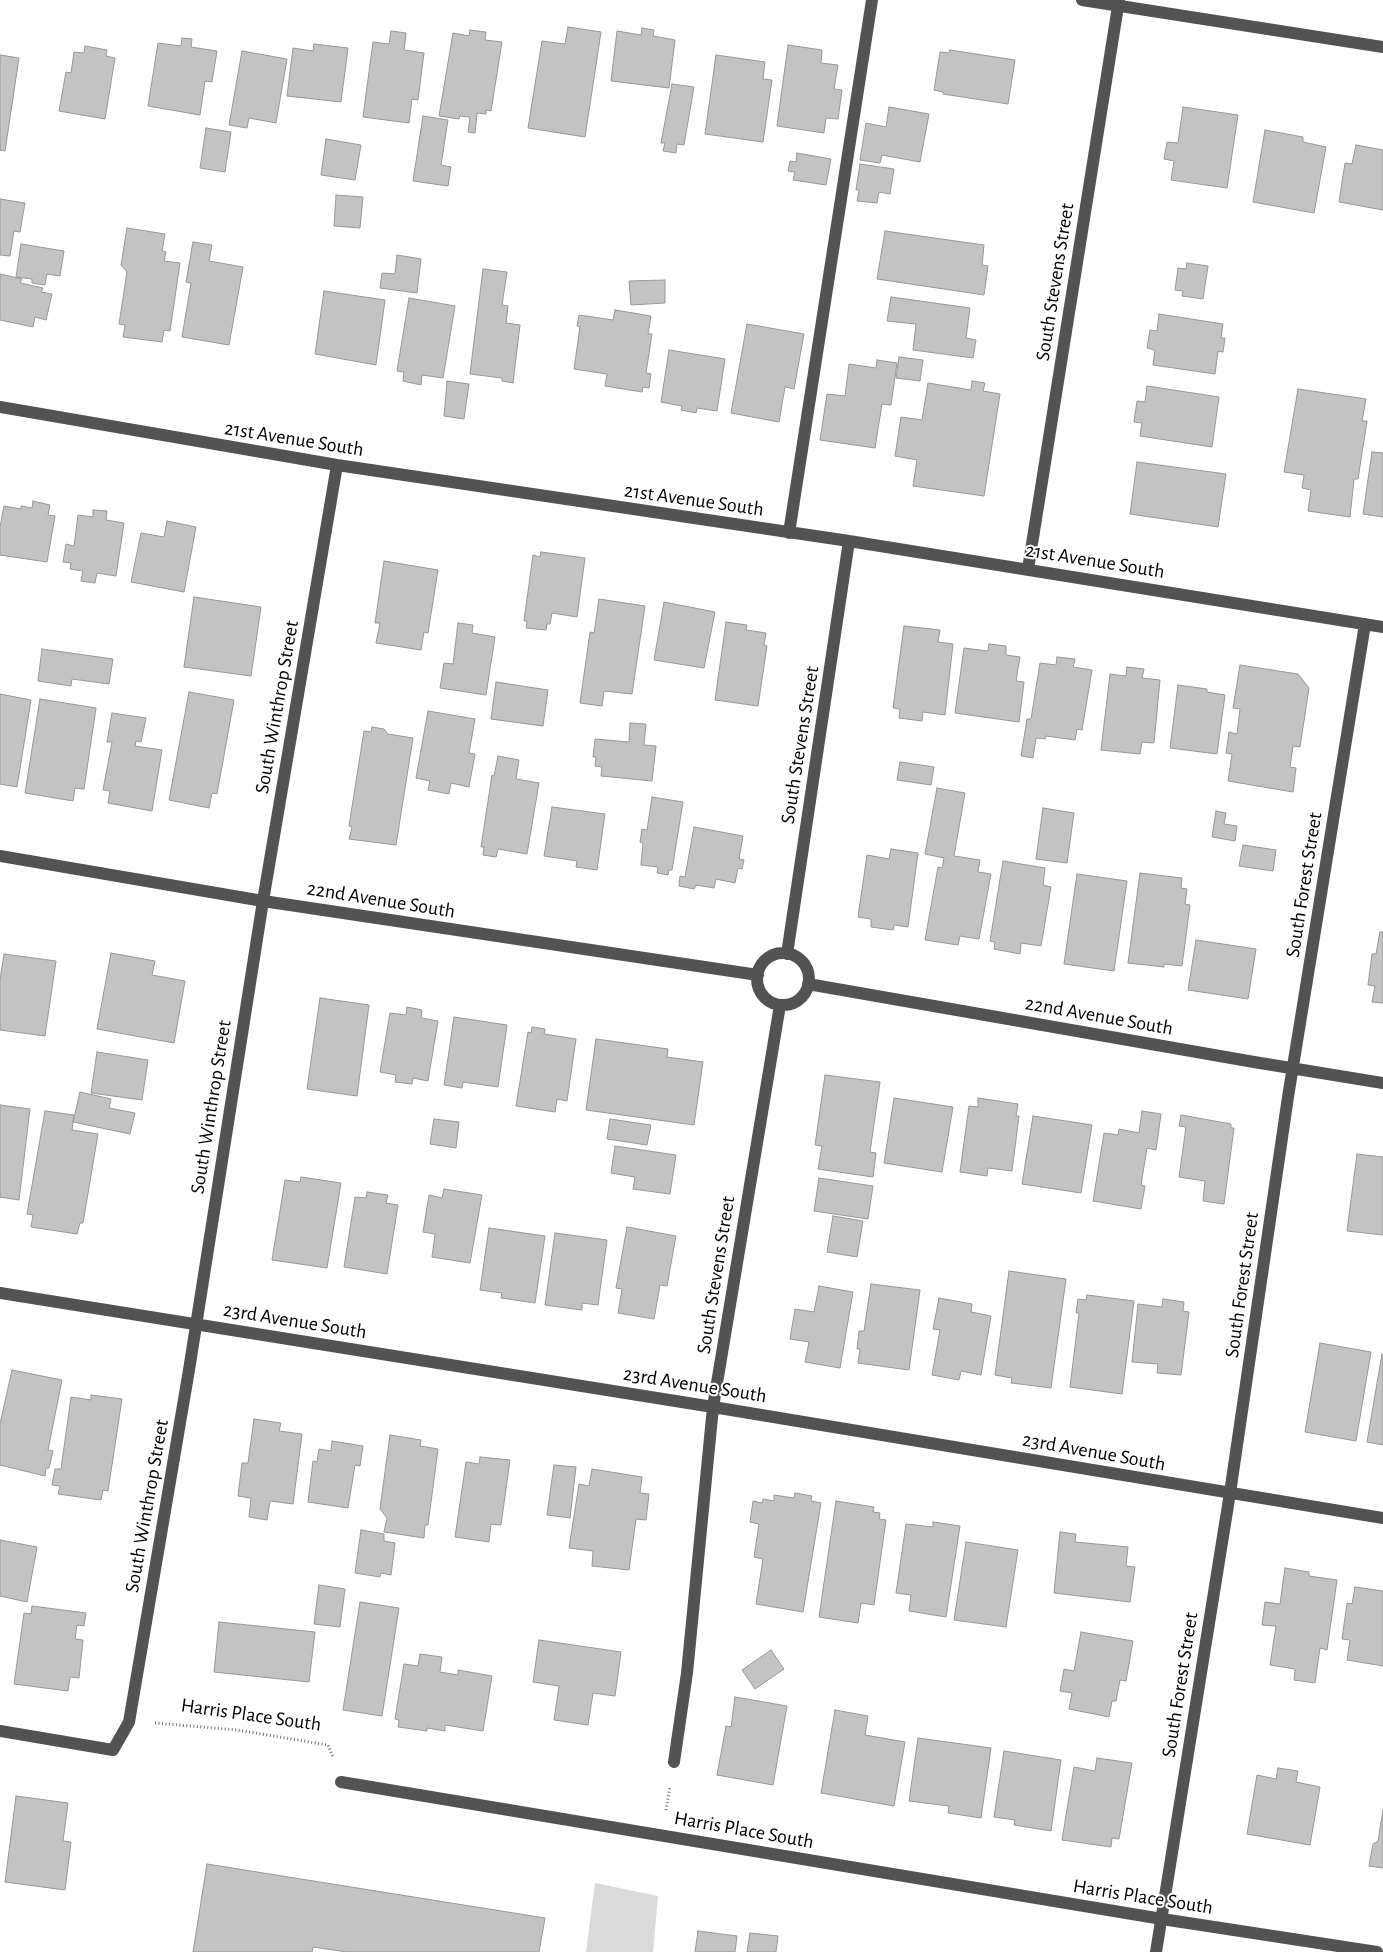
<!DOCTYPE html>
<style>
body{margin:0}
canvas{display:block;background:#fff}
</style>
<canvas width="1383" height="1952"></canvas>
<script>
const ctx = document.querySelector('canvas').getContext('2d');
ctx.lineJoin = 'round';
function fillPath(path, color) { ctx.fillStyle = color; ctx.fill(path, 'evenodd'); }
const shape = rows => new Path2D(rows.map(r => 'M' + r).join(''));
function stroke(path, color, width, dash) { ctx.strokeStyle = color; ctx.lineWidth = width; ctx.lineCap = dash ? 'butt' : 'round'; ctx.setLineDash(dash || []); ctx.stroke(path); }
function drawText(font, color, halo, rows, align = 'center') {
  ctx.font = font + ' "Alegreya Sans",sans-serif'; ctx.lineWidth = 4; ctx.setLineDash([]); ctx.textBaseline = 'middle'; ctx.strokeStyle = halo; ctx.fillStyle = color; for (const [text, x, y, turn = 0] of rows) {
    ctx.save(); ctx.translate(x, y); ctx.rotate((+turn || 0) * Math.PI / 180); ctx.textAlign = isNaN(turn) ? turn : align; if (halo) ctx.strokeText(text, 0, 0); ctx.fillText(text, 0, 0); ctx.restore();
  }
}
fillPath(shape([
 [595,1883,658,1896,653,1952,586,1952]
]), '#dadada');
const building = shape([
 [568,27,601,32,585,137,528,128,542,41,565,44,568,27],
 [642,28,654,30,653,36,675,40,669,88,611,81,617,31,641,35,642,28],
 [470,30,486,32,485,40,502,42,491,111,486,110,486,114,477,113,475,133,468,132,470,117,460,116,459,119,439,116,453,33,469,36,470,30],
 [391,31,406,33,404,50,424,53,418,100,412,99,409,123,363,117,373,42,389,44,391,31],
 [182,38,192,39,191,47,217,51,212,82,205,81,200,115,148,106,158,43,181,46,182,38],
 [314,44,348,48,341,102,287,96,293,48,313,51,314,44],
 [788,45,822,50,821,63,838,65,834,89,842,90,838,119,826,118,824,133,777,126,788,45],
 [85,46,107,50,106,56,115,58,105,119,59,111,66,72,71,73,74,52,84,53,85,46],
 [950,50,1015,60,1008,104,943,94,943,92,934,90,940,52,949,53,950,50],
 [242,51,287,59,276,123,249,118,247,128,229,125,242,51],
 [0,55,19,58,5,151,0,150,0,55],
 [716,55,765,62,763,79,772,80,763,142,705,134,716,55],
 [672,84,694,87,684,145,677,144,676,153,663,151,665,143,661,143,672,84],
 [889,107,929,114,920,162,882,155,880,163,860,160,866,123,886,127,889,107],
 [1183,107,1238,115,1227,188,1171,180,1174,161,1164,159,1167,142,1178,143,1183,107],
 [423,116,448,120,441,165,451,167,448,186,413,181,423,116],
 [206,128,231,132,225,172,200,168,206,128],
 [1265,130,1303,137,1303,142,1326,147,1314,213,1253,202,1265,130],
 [326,139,361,145,355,180,321,175,326,139],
 [1356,145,1383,150,1383,210,1339,202,1345,163,1352,164,1356,145],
 [797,153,831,159,826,185,793,180,795,172,788,171,790,161,796,162,797,153],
 [860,164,894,169,890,194,879,192,877,203,857,201,859,190,856,190,860,164],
 [336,195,363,197,360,228,334,226,336,195],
 [0,199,25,203,20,232,14,231,10,256,0,255,0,199],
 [127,228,165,234,162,251,166,252,164,261,180,263,170,331,164,330,162,342,123,337,125,325,119,324,127,272,121,265,127,228],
 [885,231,984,245,982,265,988,266,984,295,877,279,885,231],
 [193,242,212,245,209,261,243,267,229,345,182,337,191,283,186,282,193,242],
 [21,244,64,251,60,276,47,274,45,285,32,283,32,279,16,277,21,244],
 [397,255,421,259,417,293,380,288,382,273,395,274,397,255],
 [1187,263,1208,266,1203,299,1182,296,1183,291,1175,290,1178,268,1186,269,1187,263],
 [483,269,507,272,502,305,508,306,506,323,520,325,513,383,502,381,502,378,470,374,483,269],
 [0,274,22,279,20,283,43,288,41,292,52,294,46,320,35,317,33,327,0,320,0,274],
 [665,280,665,303,631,305,629,281,665,280],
 [324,291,385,300,376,365,315,354,324,291],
 [891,297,970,308,966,338,976,340,973,358,913,350,916,324,887,321,891,297],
 [409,298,455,306,443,378,422,375,421,385,403,381,404,372,397,371,409,298],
 [615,310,651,316,648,334,652,334,646,373,651,374,649,388,643,387,642,392,605,386,607,374,574,369,580,327,577,326,579,315,613,320,615,310],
 [1159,314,1223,324,1221,338,1225,338,1223,352,1218,351,1215,374,1153,365,1155,350,1147,348,1150,330,1157,331,1159,314],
 [747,324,804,334,794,389,785,387,779,422,731,413,747,324],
 [669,350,725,359,717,411,697,408,696,413,681,410,682,406,661,402,669,350],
 [899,357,923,360,920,381,896,378,899,357],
 [877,360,897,363,891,405,882,404,875,448,820,440,827,394,845,396,849,364,876,368,877,360],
 [447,381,469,384,464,419,444,416,447,381],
 [972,381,985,383,983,391,1000,394,984,496,913,486,917,460,895,456,901,417,922,420,928,383,971,390,972,381],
 [1147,386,1219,397,1212,447,1140,436,1142,423,1134,422,1137,401,1145,402,1147,386],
 [1298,389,1366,399,1362,421,1367,421,1358,479,1354,479,1350,517,1308,511,1311,490,1302,488,1304,475,1284,472,1298,389],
 [1372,452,1383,453,1383,517,1363,514,1372,452],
 [1137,462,1226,474,1218,527,1130,514,1137,462],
 [33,501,50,505,48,515,55,516,47,562,0,555,0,527,4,506,21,509,21,506,32,508,33,501],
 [93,510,107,511,106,520,124,523,116,576,97,573,95,583,81,581,83,571,70,569,71,563,63,562,66,544,74,546,78,515,93,517,93,510],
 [167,521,196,527,184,592,131,582,141,533,164,537,167,521],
 [541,552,585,558,577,617,552,613,550,624,547,624,546,630,526,628,527,621,524,621,533,555,540,557,541,552],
 [384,561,438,570,428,633,424,632,421,650,376,643,380,623,375,623,384,561],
 [194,597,261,607,251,676,184,667,194,597],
 [599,599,645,606,632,694,604,691,602,706,580,703,590,632,594,633,599,599],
 [664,602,715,612,704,668,654,660,664,602],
 [726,622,747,625,746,630,766,633,764,645,767,646,758,706,715,700,726,622],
 [458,623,473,625,472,633,495,637,486,695,440,688,444,663,453,664,458,623],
 [904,626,940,630,938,642,953,644,945,715,923,712,922,721,899,718,900,709,893,708,904,626],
 [989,644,1006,646,1006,655,1020,657,1016,681,1024,682,1019,722,955,713,964,648,988,651,989,644],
 [42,649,113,659,109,684,72,679,71,686,38,681,42,649],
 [1057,657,1075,659,1073,667,1092,670,1082,730,1077,729,1075,740,1046,736,1045,739,1036,738,1033,758,1021,756,1027,719,1031,719,1040,663,1056,665,1057,657],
 [1240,665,1298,674,1309,688,1300,747,1293,746,1290,767,1296,768,1293,792,1228,781,1232,754,1226,753,1229,732,1237,734,1240,709,1233,708,1240,665],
 [1127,667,1144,669,1142,678,1160,680,1154,743,1142,742,1140,754,1101,750,1110,674,1126,676,1127,667],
 [496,682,548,690,543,726,491,719,496,682],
 [1178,685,1207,689,1207,692,1225,695,1217,754,1170,748,1178,685],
 [189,692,234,700,217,794,212,793,209,808,169,800,189,692],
 [0,694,31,700,17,787,0,784,0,694],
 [40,699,96,708,84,789,75,788,73,801,25,793,40,699],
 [428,711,475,719,469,753,475,754,469,787,451,783,449,794,428,790,430,781,416,778,428,711],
 [112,713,146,718,141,742,136,741,135,746,162,750,152,811,108,803,110,791,103,790,112,742,107,742,112,713],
 [630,723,646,724,644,745,656,746,652,781,601,776,602,767,595,766,596,757,593,757,595,739,629,742,630,723],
 [372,727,384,729,388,734,413,738,396,845,349,839,352,827,349,826,364,731,371,732,372,727],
 [498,756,519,760,516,779,539,783,527,854,498,849,496,857,483,855,484,847,481,847,492,775,494,776,498,756],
 [900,762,934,767,931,785,897,780,900,762],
 [937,788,965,793,954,856,980,860,978,872,991,874,979,939,960,936,958,945,925,940,938,867,942,868,944,858,925,854,937,788],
 [652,797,683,802,672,870,669,870,668,875,657,873,658,867,641,865,643,843,640,842,642,829,647,830,652,797],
 [552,807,605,814,597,870,576,867,577,861,544,856,552,807],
 [1043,808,1074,813,1067,863,1036,859,1043,808],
 [1216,811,1226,813,1224,824,1237,826,1235,841,1212,837,1216,811],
 [694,827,743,836,739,859,744,860,742,869,738,868,735,883,716,879,714,888,696,885,694,889,679,886,680,876,685,877,694,827],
 [1243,845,1276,850,1273,871,1239,866,1243,845],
 [891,849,918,853,908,927,894,925,893,930,871,927,871,919,858,917,867,855,889,859,891,849],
 [1003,861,1045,868,1043,885,1051,887,1041,946,1021,943,1020,954,994,949,995,942,990,941,1003,861],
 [1140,873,1182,878,1181,888,1187,889,1185,904,1190,905,1182,966,1164,964,1164,967,1128,963,1140,873],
 [1077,874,1127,881,1114,971,1064,964,1077,874],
 [1380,932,1383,932,1383,1003,1372,1002,1375,986,1368,985,1372,954,1376,954,1380,932],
 [1196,940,1256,949,1248,999,1188,990,1196,940],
 [111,953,155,961,152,975,185,981,174,1043,97,1029,111,953],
 [4,954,56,961,45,1036,0,1030,0,980,4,954],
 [320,998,369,1005,357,1096,307,1089,320,998],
 [407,1007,422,1010,421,1018,438,1021,428,1081,413,1078,412,1084,395,1082,396,1075,380,1072,390,1013,406,1015,407,1007],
 [454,1017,507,1025,498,1087,463,1082,462,1088,444,1085,454,1017],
 [532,1027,545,1029,544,1034,576,1039,567,1101,557,1099,555,1112,516,1106,528,1032,531,1033,532,1027],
 [596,1039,668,1049,667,1057,703,1062,694,1125,586,1110,596,1039],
 [97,1052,148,1060,142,1100,91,1093,97,1052],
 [825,1075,880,1082,870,1152,876,1153,873,1177,818,1169,822,1146,815,1145,825,1075],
 [80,1092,111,1099,109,1108,135,1113,130,1134,73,1122,80,1092],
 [894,1098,953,1107,942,1172,884,1163,894,1098],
 [978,1098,1018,1104,1016,1116,1019,1116,1012,1171,988,1168,987,1176,960,1172,969,1106,978,1107,978,1098],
 [0,1105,30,1109,19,1200,0,1197,0,1105],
 [45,1111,74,1115,72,1130,98,1134,83,1223,80,1223,77,1234,31,1227,33,1215,27,1214,45,1111],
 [1142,1111,1161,1114,1156,1150,1147,1148,1141,1185,1145,1186,1141,1209,1093,1201,1104,1133,1118,1135,1119,1129,1139,1133,1142,1111],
 [1181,1115,1231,1124,1231,1128,1234,1128,1224,1204,1203,1201,1205,1181,1179,1177,1186,1127,1179,1126,1181,1115],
 [1033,1116,1092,1125,1081,1193,1022,1184,1033,1116],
 [434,1119,459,1122,456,1148,430,1144,434,1119],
 [610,1119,651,1125,647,1145,607,1139,610,1119],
 [615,1146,676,1155,670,1194,633,1189,635,1177,611,1173,615,1146],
 [1357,1154,1383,1157,1383,1235,1347,1231,1357,1154],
 [301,1177,341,1183,327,1268,272,1260,285,1180,300,1182,301,1177],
 [819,1178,873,1186,868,1219,814,1211,819,1178],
 [444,1189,482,1195,470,1263,432,1257,435,1234,423,1232,429,1195,442,1198,444,1189],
 [367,1192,388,1195,386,1203,398,1205,387,1274,344,1267,355,1197,366,1198,367,1192],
 [833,1216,863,1221,857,1257,827,1252,833,1216],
 [627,1227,676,1236,667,1286,660,1285,654,1319,618,1313,622,1289,616,1288,627,1227],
 [489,1228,545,1236,535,1303,501,1298,502,1293,480,1290,489,1228],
 [555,1233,607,1240,598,1305,582,1303,582,1310,545,1305,555,1233],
 [1009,1271,1066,1279,1051,1388,1011,1383,1012,1378,995,1375,1009,1271],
 [871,1284,920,1290,909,1370,858,1363,860,1349,857,1349,859,1331,864,1331,871,1284],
 [819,1286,853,1292,840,1368,805,1362,809,1342,790,1339,795,1309,814,1312,819,1286],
 [1087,1295,1134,1301,1122,1394,1070,1387,1079,1313,1076,1313,1078,1299,1086,1300,1087,1295],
 [939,1298,972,1304,971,1312,991,1316,981,1375,961,1371,959,1380,932,1375,940,1330,933,1329,939,1298],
 [1163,1299,1184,1302,1183,1311,1189,1312,1181,1375,1157,1373,1158,1364,1132,1362,1138,1304,1162,1307,1163,1299],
 [1320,1343,1371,1352,1356,1441,1305,1432,1320,1343],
 [1382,1354,1383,1354,1383,1445,1367,1442,1382,1354],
 [12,1370,62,1380,48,1450,53,1451,49,1468,46,1468,45,1476,0,1465,0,1424,12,1370],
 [91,1395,122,1399,108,1491,103,1490,101,1500,58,1494,60,1486,52,1485,55,1469,61,1469,71,1397,91,1400,91,1395],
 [254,1419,281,1423,279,1431,302,1434,293,1504,270,1501,267,1520,249,1517,251,1498,238,1496,242,1463,248,1463,254,1419],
 [390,1435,421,1440,420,1446,438,1449,428,1525,425,1525,424,1538,384,1532,387,1518,380,1509,390,1435],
 [332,1441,363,1446,360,1466,355,1465,348,1508,308,1502,313,1461,317,1462,319,1449,331,1451,332,1441],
 [480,1457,510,1460,501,1525,491,1524,489,1542,455,1537,466,1462,479,1464,480,1457],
 [554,1465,576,1467,570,1518,547,1515,554,1465],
 [592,1469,642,1477,640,1493,649,1494,646,1520,636,1519,629,1570,592,1566,593,1551,569,1548,579,1484,589,1486,592,1469],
 [795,1493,812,1496,811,1501,821,1503,803,1612,756,1604,763,1559,754,1557,759,1524,750,1522,753,1501,762,1503,763,1499,774,1501,774,1495,794,1498,795,1493],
 [836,1501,874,1507,873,1512,880,1513,879,1519,886,1520,874,1605,861,1603,858,1623,819,1617,836,1501],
 [933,1522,960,1526,946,1617,909,1611,911,1595,896,1593,906,1524,933,1527,933,1522],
 [361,1530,384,1534,384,1541,395,1543,391,1575,381,1573,380,1577,355,1573,361,1530],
 [1060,1532,1076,1534,1075,1542,1128,1547,1126,1566,1135,1567,1130,1602,1054,1593,1060,1532],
 [0,1540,37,1547,27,1602,0,1596,0,1540],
 [966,1542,1018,1550,1006,1627,954,1620,966,1542],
 [1285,1568,1309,1572,1309,1576,1337,1580,1327,1650,1320,1648,1315,1683,1294,1680,1295,1669,1270,1665,1276,1626,1262,1625,1265,1602,1280,1604,1285,1568],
 [319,1585,345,1589,340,1627,314,1624,319,1585],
 [1355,1587,1383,1591,1383,1666,1347,1660,1350,1640,1342,1639,1347,1603,1352,1604,1355,1587],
 [360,1602,399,1608,382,1716,343,1710,360,1602],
 [32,1606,86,1613,84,1626,77,1625,75,1639,83,1640,79,1678,70,1677,68,1691,14,1684,24,1613,31,1614,32,1606],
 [219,1622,315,1632,309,1682,214,1672,219,1622],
 [1081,1632,1133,1641,1126,1681,1120,1680,1116,1701,1112,1701,1109,1717,1069,1709,1072,1693,1060,1691,1064,1669,1074,1671,1081,1632],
 [539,1640,621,1652,615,1696,593,1693,588,1725,554,1720,559,1686,533,1682,539,1640],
 [771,1650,784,1669,755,1689,742,1670,771,1650],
 [420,1654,442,1657,440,1672,458,1675,458,1670,492,1676,483,1731,445,1725,445,1731,427,1728,427,1731,398,1727,399,1720,395,1719,404,1664,418,1666,420,1654],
 [735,1697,787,1706,773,1785,717,1775,726,1726,731,1727,735,1697],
 [835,1710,868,1716,865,1735,905,1742,894,1806,821,1793,835,1710],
 [918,1738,991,1748,981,1818,948,1813,949,1806,909,1801,918,1738],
 [1004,1751,1061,1760,1051,1831,1014,1825,1015,1820,994,1817,1004,1751],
 [1097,1758,1132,1763,1119,1839,1112,1838,1111,1847,1062,1840,1074,1767,1095,1771,1097,1758],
 [1278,1768,1298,1771,1296,1782,1320,1787,1310,1845,1247,1834,1257,1775,1276,1779,1278,1768],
 [16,1796,68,1803,63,1841,71,1842,65,1890,5,1882,16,1796],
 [1383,1810,1383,1868,1369,1866,1373,1844,1378,1841,1383,1810],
 [207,1864,545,1918,539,1952,347,1952,313,1947,312,1952,193,1952,207,1864],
 [698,1931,737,1936,735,1952,695,1952,698,1931],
 [750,1933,778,1936,776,1952,747,1952,750,1933]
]);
fillPath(building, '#c3c3c3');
stroke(building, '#979797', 1);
stroke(shape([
 [155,1723,237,1730,328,1745,333,1757],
 [666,1810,670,1787]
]), '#757575', 3, [1, 2.5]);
stroke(shape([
 [1082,0,1383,47],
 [0,407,337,465,849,541,1383,627],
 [789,533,872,0],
 [1028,569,1119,0],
 [0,856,263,901,758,975],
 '757 979a26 26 0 1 1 52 0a26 26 0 1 1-52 0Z',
 [787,954,849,541],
 [808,984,1254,1062,1383,1083],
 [0,1293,713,1407,1383,1518],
 [0,1731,113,1750,129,1722,189,1370,263,901,337,465],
 [674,1762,687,1673,713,1407,780,1005],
 [341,1782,1162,1919,1377,1952],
 [1156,1952,1230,1493,1288,1097,1365,624]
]), '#535353', 12);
drawText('20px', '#000', '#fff', [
 ["South Stevens Street",1055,282,-81],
 ["21st Avenue South",294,439,9],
 ["21st Avenue South",694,500,8],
 ["21st Avenue South",1095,561,9],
 ["South Winthrop Street",277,707,-80],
 ["South Stevens Street",800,745,-81],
 ["South Forest Street",1304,885,-81],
 ["22nd Avenue South",381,900,9],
 ["22nd Avenue South",1099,1016,10],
 ["South Winthrop Street",211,1107,-81],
 ["South Stevens Street",716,1275,-81],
 ["South Forest Street",1242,1285,-82],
 ["23rd Avenue South",295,1321,9],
 ["23rd Avenue South",695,1385,9],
 ["23rd Avenue South",1094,1452,10],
 ["South Winthrop Street",147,1506,-80],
 ["South Forest Street",1180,1685,-81],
 ["Harris Place South",251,1715,8],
 ["Harris Place South",744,1830,10],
 ["Harris Place South",1143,1897,9]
]);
</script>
